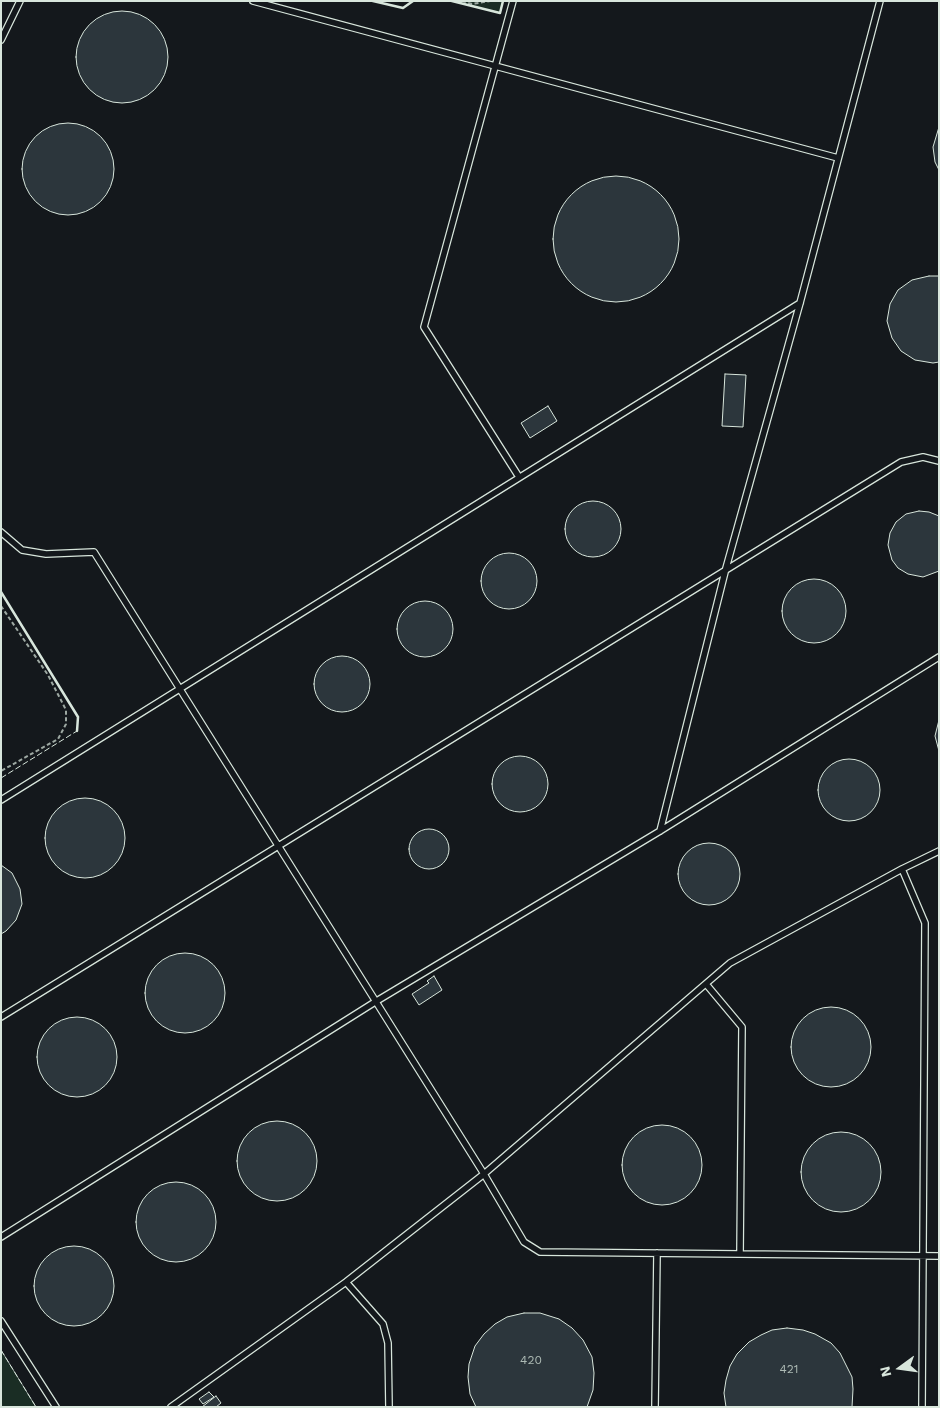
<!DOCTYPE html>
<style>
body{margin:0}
#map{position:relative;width:940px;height:1408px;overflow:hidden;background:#14181c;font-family:"Work Sans",sans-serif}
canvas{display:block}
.frame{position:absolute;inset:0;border:2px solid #d8e6dc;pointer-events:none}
.north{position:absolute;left:875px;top:1343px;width:50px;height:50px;-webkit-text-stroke:4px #14181c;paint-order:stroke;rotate:256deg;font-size:14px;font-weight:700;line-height:20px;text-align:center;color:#d8e6dc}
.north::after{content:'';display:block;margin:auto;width:18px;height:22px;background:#d8e6dc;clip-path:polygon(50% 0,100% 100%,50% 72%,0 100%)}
</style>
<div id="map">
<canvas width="940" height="1408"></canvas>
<div class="frame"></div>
<div class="north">N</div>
</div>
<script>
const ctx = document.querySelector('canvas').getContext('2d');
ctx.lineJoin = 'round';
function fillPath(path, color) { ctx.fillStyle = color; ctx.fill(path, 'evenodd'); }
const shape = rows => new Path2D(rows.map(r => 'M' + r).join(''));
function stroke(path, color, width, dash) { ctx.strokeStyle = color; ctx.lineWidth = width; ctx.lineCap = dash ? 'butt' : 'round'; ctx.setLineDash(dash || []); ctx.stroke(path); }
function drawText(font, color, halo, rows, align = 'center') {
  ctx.font = font + ' "Work Sans",sans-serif'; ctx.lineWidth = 4; ctx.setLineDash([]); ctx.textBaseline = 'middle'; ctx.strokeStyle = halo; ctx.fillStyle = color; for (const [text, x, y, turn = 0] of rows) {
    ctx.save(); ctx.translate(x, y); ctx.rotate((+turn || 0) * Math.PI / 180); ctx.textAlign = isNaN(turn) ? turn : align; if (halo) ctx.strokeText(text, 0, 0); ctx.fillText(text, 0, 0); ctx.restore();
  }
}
const green = shape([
 [452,1,503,1,500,13,452,1],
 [1,1350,36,1407,1,1407,1,1350]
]);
fillPath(green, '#1a2d24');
stroke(green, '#939e99', 1);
const building = shape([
 '76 57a46 46 0 1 1 92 0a46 46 0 1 1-92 0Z',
 '22 169a46 46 0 1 1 92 0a46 46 0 1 1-92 0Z',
 [939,127,939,170,935,162,933,147,939,127],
 '553 239a63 63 0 1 1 126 0a63 63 0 1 1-126 0Z',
 [929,276,939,276,939,362,933,363,915,360,901,351,892,338,887,321,890,304,898,290,912,280,929,276],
 [725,374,746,375,743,427,722,426,725,374],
 [548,406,557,421,530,438,521,423,548,406],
 '565 529a28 28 0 1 1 56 0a28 28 0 1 1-56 0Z',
 [919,511,929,512,939,516,939,571,923,577,908,574,898,568,892,560,888,545,890,533,896,522,906,514,919,511],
 '481 581a28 28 0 1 1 56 0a28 28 0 1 1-56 0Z',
 '782 611a32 32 0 1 1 64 0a32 32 0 1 1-64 0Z',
 '397 629a28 28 0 1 1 56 0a28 28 0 1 1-56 0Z',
 '314 684a28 28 0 1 1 56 0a28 28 0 1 1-56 0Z',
 [939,720,939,751,935,736,939,720],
 '492 784a28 28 0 1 1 56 0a28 28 0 1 1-56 0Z',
 '818 790a31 31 0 1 1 62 0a31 31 0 1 1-62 0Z',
 '45 838a40 40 0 1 1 80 0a40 40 0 1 1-80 0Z',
 '409 849a20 20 0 1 1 40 0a20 20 0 1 1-40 0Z',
 '678 874a31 31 0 1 1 62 0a31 31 0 1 1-62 0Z',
 [1,865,12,873,20,889,22,904,16,920,6,931,1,934,1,865],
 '145 993a40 40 0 1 1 80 0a40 40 0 1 1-80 0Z',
 [434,976,442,990,419,1005,412,994,429,983,427,981,434,976],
 '791 1047a40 40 0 1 1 80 0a40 40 0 1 1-80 0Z',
 '37 1057a40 40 0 1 1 80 0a40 40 0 1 1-80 0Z',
 '237 1161a40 40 0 1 1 80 0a40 40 0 1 1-80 0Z',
 '622 1165a40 40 0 1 1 80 0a40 40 0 1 1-80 0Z',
 '801 1172a40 40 0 1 1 80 0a40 40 0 1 1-80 0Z',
 '136 1222a40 40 0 1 1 80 0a40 40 0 1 1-80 0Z',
 '34 1286a40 40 0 1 1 80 0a40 40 0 1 1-80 0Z',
 [524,1313,540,1313,559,1319,572,1328,583,1340,592,1357,594,1373,593,1390,587,1407,476,1407,470,1394,468,1377,469,1364,475,1346,484,1334,495,1324,507,1317,524,1313],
 [787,1328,803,1330,815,1334,831,1343,840,1353,852,1377,853,1389,852,1407,726,1407,724,1393,726,1380,730,1366,737,1354,749,1342,761,1335,772,1330,787,1328],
 [209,1392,214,1397,203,1404,199,1399,209,1392],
 [216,1396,221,1403,216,1407,202,1407,216,1396]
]);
fillPath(building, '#2c363c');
stroke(building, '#d8e6dc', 1);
const service = shape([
 [253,1,838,158],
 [513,1,424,327,519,477],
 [1,40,20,1],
 [1,532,22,550,46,554,94,552,484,1174,524,1242,540,1252,939,1256],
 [1,800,800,303],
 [660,831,726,568,800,303,880,1],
 [902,869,925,923,922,1407],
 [706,984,742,1027,740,1254],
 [1,1017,901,462,923,457,939,461],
 [1,1237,375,1002,660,831,939,657],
 [346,1282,383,1324,388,1343,389,1407],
 [1,1321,56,1407],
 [171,1407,346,1282,484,1174,730,963,902,869,939,851],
 [655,1407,657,1253]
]);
stroke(service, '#d8e6dc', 8);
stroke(shape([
 [462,1,472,4,490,1],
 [1,606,48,675,66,710,66,724,58,739,1,771]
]), '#9da8a2', 2, [4, 2.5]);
stroke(service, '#14181c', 5.5);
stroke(shape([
 [1,778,77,731],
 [1,1350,36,1407]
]), '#d8e6dc', 1, [6, 2.5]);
stroke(shape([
 [373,1,403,8,413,1],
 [452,1,500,13,503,1],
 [1,592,78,717,77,731]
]), '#d8e6dc', 2.5);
drawText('12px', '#adbab4', null, [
 ["420",531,1360],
 ["421",789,1369]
]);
</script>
